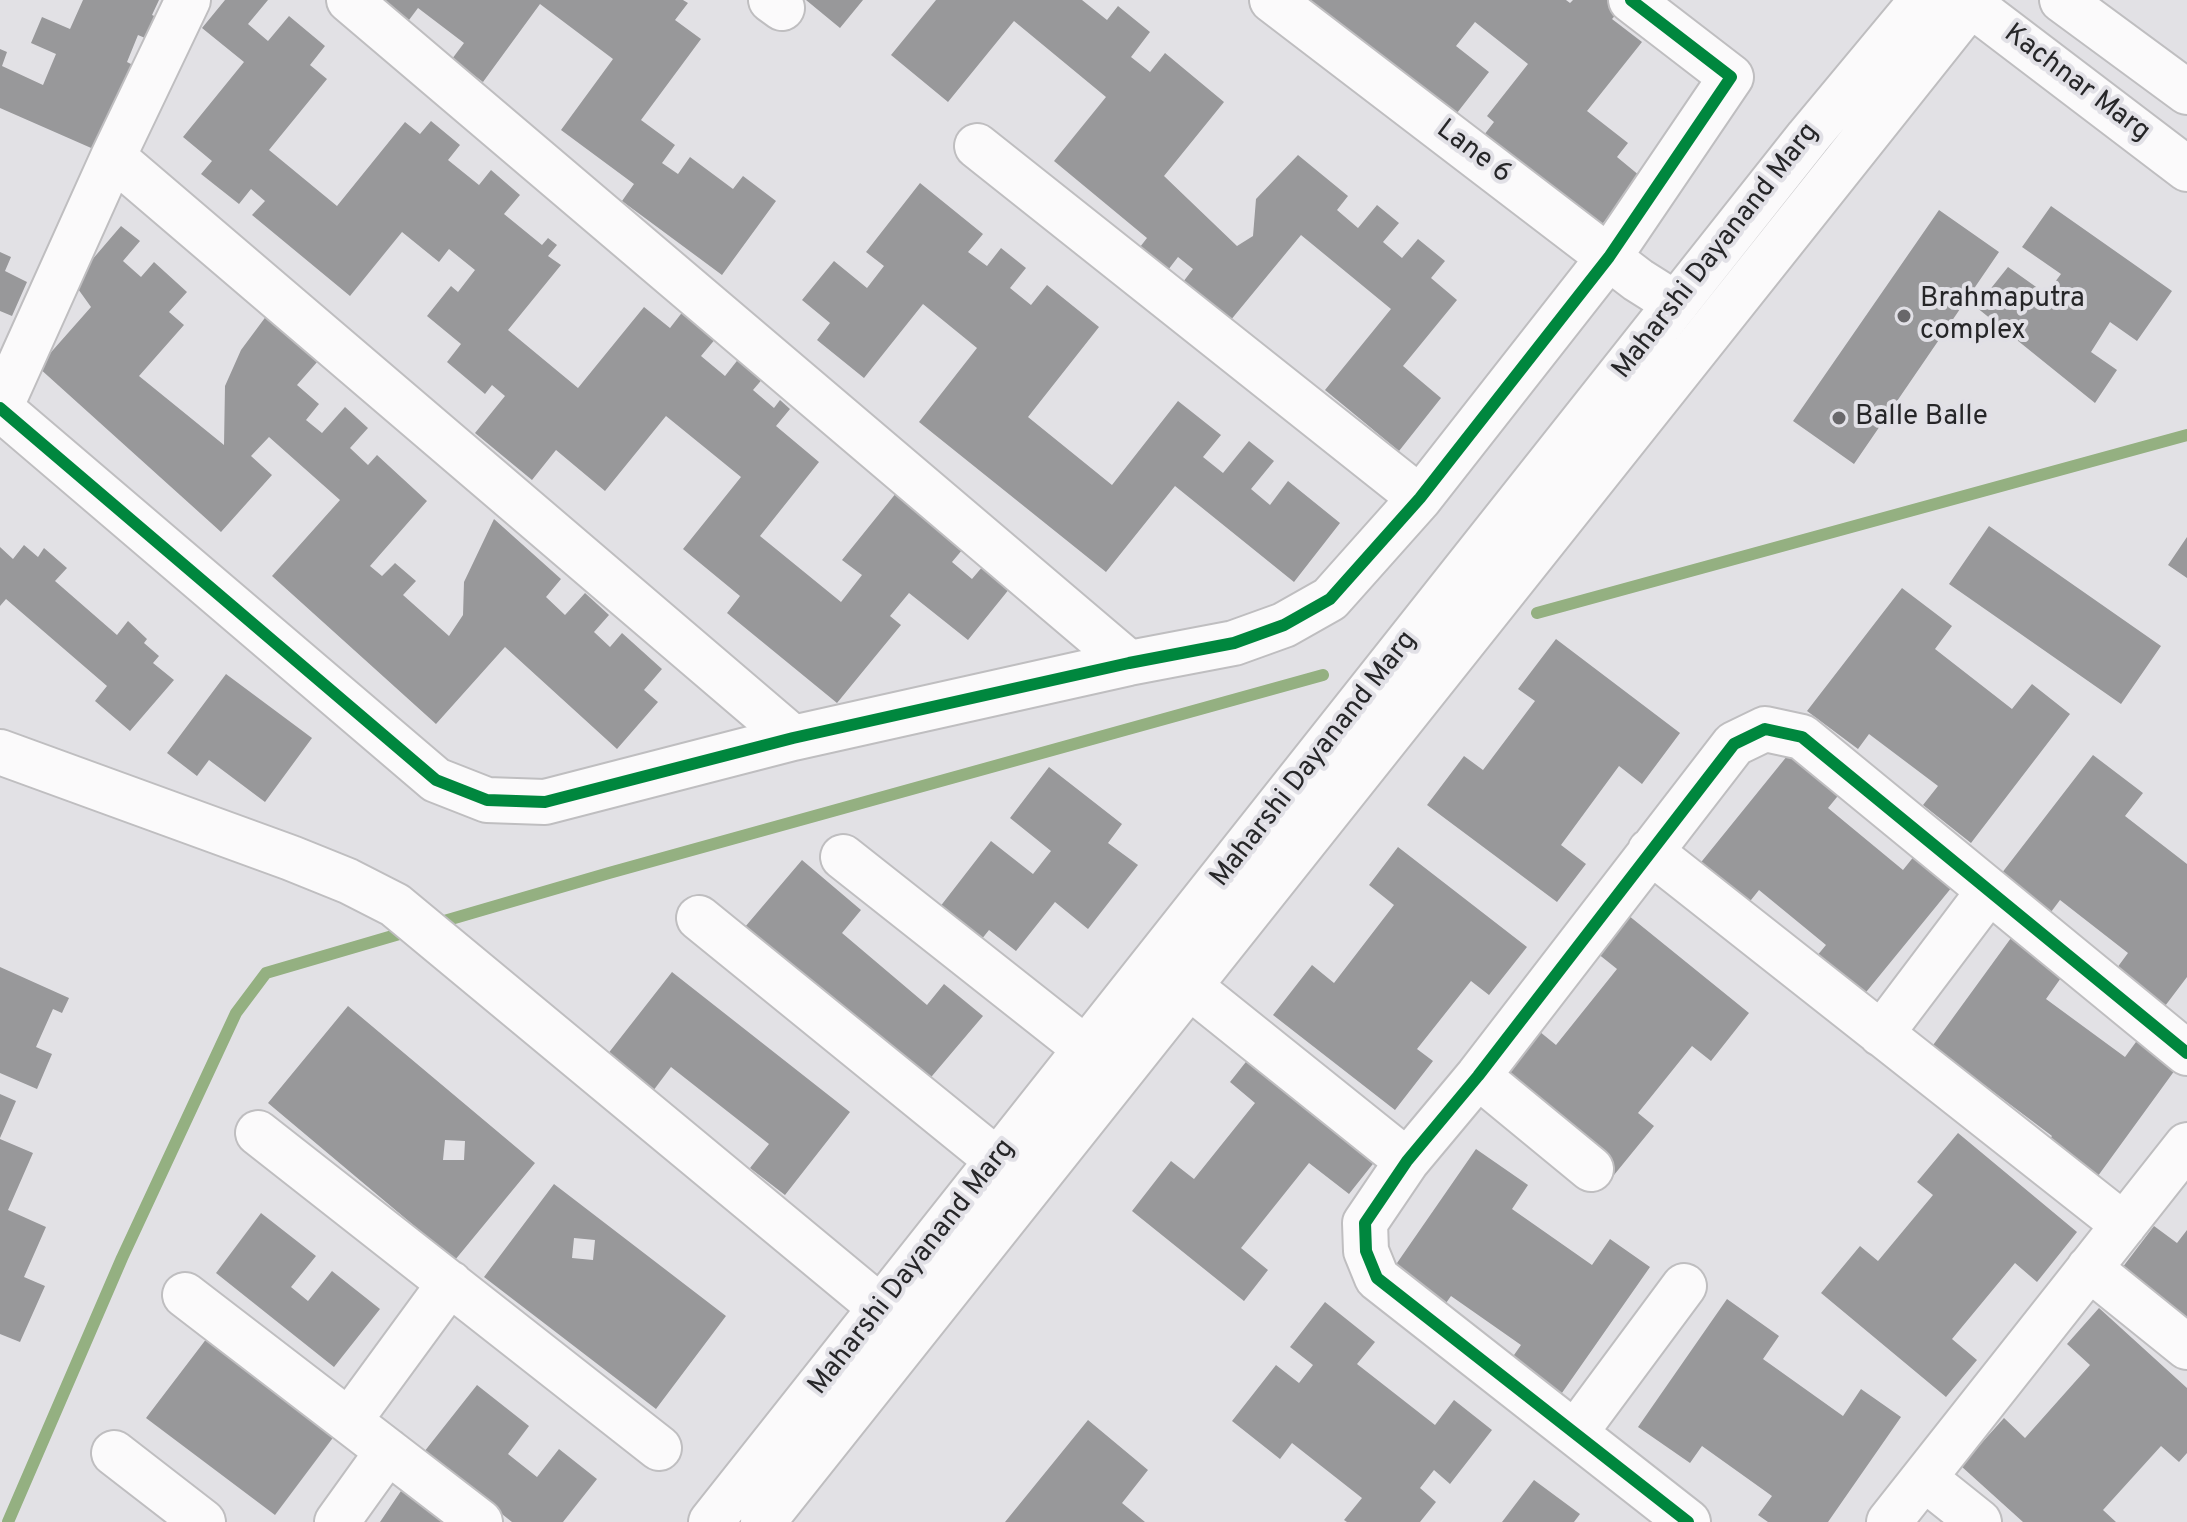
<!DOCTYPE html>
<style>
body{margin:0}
canvas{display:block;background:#e2e1e5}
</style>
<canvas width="2187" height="1522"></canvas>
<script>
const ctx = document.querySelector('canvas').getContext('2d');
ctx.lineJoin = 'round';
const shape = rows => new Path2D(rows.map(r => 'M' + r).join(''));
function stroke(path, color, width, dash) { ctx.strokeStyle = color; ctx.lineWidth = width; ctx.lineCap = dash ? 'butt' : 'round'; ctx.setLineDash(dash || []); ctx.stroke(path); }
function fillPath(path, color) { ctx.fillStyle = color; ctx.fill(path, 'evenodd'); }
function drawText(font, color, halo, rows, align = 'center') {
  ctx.font = font + ' Overpass,sans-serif'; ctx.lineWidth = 8; ctx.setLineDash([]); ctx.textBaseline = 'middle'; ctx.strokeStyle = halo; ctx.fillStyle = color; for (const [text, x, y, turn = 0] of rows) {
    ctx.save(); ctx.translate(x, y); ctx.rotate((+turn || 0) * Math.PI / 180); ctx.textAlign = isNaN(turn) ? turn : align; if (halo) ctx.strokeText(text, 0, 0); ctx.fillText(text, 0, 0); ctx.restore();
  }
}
stroke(shape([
 [1537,613,2187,435],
 [434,924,609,873,1323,675],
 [8,1522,122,1258,236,1013,266,973,413,930]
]), '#94b081', 12);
fillPath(shape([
 [83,0,159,0,152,15,161,19,152,41,138,35,127,62,135,66,98,151,0,108,0,49,7,52,2,66,43,85,56,54,31,43,42,17,70,29],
 [225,0,268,0,248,24,268,41,289,16,325,46,310,65,327,79,269,150,337,206,405,122,420,134,431,121,460,145,448,160,479,185,491,170,520,195,504,214,542,245,548,238,557,245,548,256,561,265,508,330,578,388,644,307,670,328,684,310,717,337,701,356,725,376,740,357,765,376,753,390,774,408,780,400,790,409,776,426,819,462,760,536,841,602,862,575,842,560,905,482,973,537,952,562,972,579,983,566,1010,588,968,640,909,593,890,616,901,625,837,703,727,613,740,596,683,549,741,477,666,416,605,491,556,450,532,480,475,433,505,396,492,385,485,394,447,362,461,344,427,316,451,286,458,292,475,270,449,249,439,262,402,232,350,296,252,215,265,201,251,189,239,204,201,174,212,161,183,137,244,62,202,28],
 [374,0,683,0,688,3,675,20,701,39,641,120,675,145,662,163,678,174,690,157,733,189,743,176,776,201,722,275,622,201,634,184,561,130,613,59,540,4,483,82,452,59,464,43,418,8,406,24],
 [806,0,863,0,840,28],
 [936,0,1082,0,1107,20,1118,6,1150,32,1131,57,1150,72,1165,53,1224,102,1164,176,1237,246,1253,236,1256,199,1298,155,1348,196,1337,210,1358,228,1377,205,1399,223,1383,242,1402,258,1418,239,1445,261,1431,278,1457,300,1403,366,1441,398,1399,451,1325,390,1391,309,1301,235,1230,321,1183,282,1193,269,1178,257,1168,270,1140,247,1147,238,1054,161,1106,97,1014,21,948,102,891,55],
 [1286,0,1566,0,1570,3,1573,0,1608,0,1620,10,1612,19,1642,42,1587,111,1628,143,1617,157,1640,176,1593,236,1477,144,1494,122,1487,116,1528,64,1475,22,1456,46,1489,72,1446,127],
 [920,183,983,234,968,252,987,266,1001,248,1026,268,1010,288,1031,305,1047,285,1099,327,1028,417,1112,485,1178,401,1221,435,1203,457,1223,473,1249,441,1274,461,1251,489,1270,505,1288,481,1340,523,1294,582,1175,486,1106,572,919,422,977,348,923,304,864,378,817,340,830,323,802,300,834,261,867,288,884,266,866,252],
 [2051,206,2172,291,2137,341,2110,322,2091,352,2117,370,2095,403,1976,307,2008,267,2046,294,2061,274,2022,247],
 [1939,210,1999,252,1854,464,1793,421],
 [121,226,140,241,123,261,141,277,154,262,187,292,169,312,184,325,139,376,224,445,225,386,241,350,267,315,318,361,297,385,319,404,306,420,322,433,345,407,368,428,350,448,368,465,377,455,427,501,370,566,382,576,395,563,416,581,403,595,449,636,463,615,464,582,494,519,561,579,546,597,565,615,585,593,609,615,594,632,610,647,622,633,662,669,644,690,658,702,617,749,505,647,436,724,272,576,340,500,269,437,251,456,272,475,221,532,38,367,91,307,73,282],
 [0,252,11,257,5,271,27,282,12,316,0,311],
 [1989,526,2161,646,2121,704,1949,584],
 [2187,537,2187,578,2168,565],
 [24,545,38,557,44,548,67,568,55,581,117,635,128,621,147,639,144,643,159,656,153,663,174,680,130,731,95,701,107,686,6,599,0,606,0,547,13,559],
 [1902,588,1952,626,1935,649,2012,709,2032,684,2070,714,1971,843,1923,805,1938,786,1869,734,1858,749,1807,711],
 [1556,639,1680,733,1642,784,1619,766,1561,845,1586,864,1557,902,1427,805,1464,756,1483,770,1535,701,1518,689],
 [226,674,312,738,265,802,209,760,197,776,167,753],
 [1796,745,1846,786,1828,808,1903,870,1923,845,1961,876,1858,1002,1811,963,1826,945,1759,890,1747,905,1698,866],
 [2093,755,2143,793,2125,816,2187,864,2187,977,2162,1010,2114,972,2128,953,2060,900,2048,916,1998,878],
 [1049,767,1122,824,1108,843,1138,865,1088,929,1055,902,1016,951,989,930,977,945,936,912,991,841,1033,874,1051,851,1010,818],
 [1398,847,1527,947,1489,995,1471,981,1417,1049,1433,1061,1395,1110,1273,1015,1312,965,1334,983,1394,905,1369,885],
 [802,860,861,910,842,933,927,1005,944,984,983,1016,921,1089,739,934],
 [1623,911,1749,1013,1711,1061,1692,1046,1638,1113,1654,1126,1614,1175,1494,1076,1534,1027,1556,1045,1617,969,1592,949],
 [2011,938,2063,975,2046,999,2125,1057,2144,1031,2183,1059,2087,1191,2038,1155,2052,1136,1983,1084,1971,1100,1920,1063],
 [0,967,69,998,62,1013,53,1009,36,1047,52,1054,37,1089,0,1073],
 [672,972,850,1112,785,1195,750,1168,769,1144,671,1067,653,1091,607,1055],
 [348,1006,535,1163,455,1260,268,1103],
 [445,1140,465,1141,464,1160,443,1160],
 [1249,1058,1376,1160,1349,1194,1309,1163,1241,1248,1268,1270,1244,1301,1132,1211,1171,1161,1194,1179,1255,1103,1230,1082],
 [0,1094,16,1101,0,1138],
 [1958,1133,2077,1232,2037,1282,2015,1263,1952,1339,1977,1360,1946,1397,1821,1293,1860,1246,1878,1261,1933,1195,1917,1182],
 [0,1139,33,1153,8,1210,46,1227,24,1277,45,1286,20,1342,0,1334],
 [1476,1149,1528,1185,1512,1209,1592,1265,1610,1239,1650,1267,1557,1400,1507,1365,1521,1345,1451,1296,1439,1313,1388,1276],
 [554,1184,726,1316,656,1409,484,1277],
 [574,1238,595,1240,593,1260,572,1258],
 [261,1213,316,1256,291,1287,308,1301,332,1271,380,1309,334,1367,216,1273],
 [2154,1226,2177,1243,2187,1230,2187,1331,2116,1276],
 [1727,1299,1779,1336,1763,1359,1843,1416,1861,1389,1901,1417,1828,1522,1768,1522,1758,1515,1772,1496,1702,1446,1690,1463,1638,1427],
 [1325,1302,1375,1342,1357,1364,1435,1425,1454,1400,1492,1430,1450,1484,1434,1470,1420,1488,1436,1502,1420,1522,1347,1522,1344,1520,1362,1498,1292,1443,1280,1459,1232,1421,1276,1365,1299,1383,1313,1365,1290,1347],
 [2099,1308,2187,1388,2187,1453,2179,1462,2161,1446,2103,1510,2116,1522,2023,1522,1961,1466,2004,1418,2025,1438,2090,1365,2067,1344],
 [207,1338,335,1435,275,1515,146,1418],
 [477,1385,529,1426,508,1454,537,1477,559,1449,597,1479,563,1522,512,1522,424,1452],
 [1088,1420,1148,1470,1122,1503,1145,1522,1005,1522],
 [1534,1480,1580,1514,1574,1522,1502,1522],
 [401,1491,445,1522,380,1522]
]), '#98989a');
const minor = shape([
 [349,0,1129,663],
 [771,0,782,8],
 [1272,0,1638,280,1676,304],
 [977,146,1420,498],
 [113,157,793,738],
 [0,408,436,780,487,800,545,802,793,738,1129,663,1234,643,1284,625,1330,599,1420,498,1609,257,1731,77,1631,0],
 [0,408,113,157,188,0],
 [0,752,291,858,348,881,395,905,881,1308],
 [1650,851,2124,1225],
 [843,857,1086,1049],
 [699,918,998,1161],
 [1189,986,1407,1161],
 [1881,1034,1989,891],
 [1478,1076,1591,1169],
 [258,1133,659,1448],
 [2089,1268,2187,1347],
 [185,1295,480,1522],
 [349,1421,450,1283],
 [1575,1433,1684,1286],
 [114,1453,203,1522],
 [1924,1478,1979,1522],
 [337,1522,388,1451],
 [1688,1522,1377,1278,1366,1251,1365,1223,1407,1161,1478,1076,1734,744,1765,729,1802,737,2187,1053],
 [1889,1522,2187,1145]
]);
const tertiary = shape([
 [1965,0,2187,169],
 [2062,0,2187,92],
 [711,1522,1808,137,1922,0],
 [763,1522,1974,0]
]);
stroke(minor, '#bfbec0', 48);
stroke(tertiary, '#bfbec0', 48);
stroke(minor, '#fbfafb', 44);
stroke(tertiary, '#fbfafb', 44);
stroke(shape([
 [0,408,436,780,487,800,545,802,793,738,1129,663,1234,643,1284,625,1330,599,1420,498,1609,257,1731,77,1631,0],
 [1688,1522,1377,1278,1366,1251,1365,1223,1407,1161,1478,1076,1734,744,1765,729,1802,737,2187,1053]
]), '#00873e', 12);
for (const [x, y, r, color] of [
 [1904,316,8,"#68676a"],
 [1839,418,8,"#68676a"]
]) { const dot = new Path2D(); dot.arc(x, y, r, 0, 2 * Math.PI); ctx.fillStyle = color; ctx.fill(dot); stroke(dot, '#e1e0e6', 3); }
drawText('28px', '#262628', '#e1e0e6', [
 ["Kachnar Marg",2076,84,37],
 ["Lane 6",1473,153,37],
 ["Maharshi Dayanand Marg",1717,252,-52],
 ["Maharshi Dayanand Marg",1315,760,-52],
 ["Maharshi Dayanand Marg",913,1268,-52]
]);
drawText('28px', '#262628', '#e1e0e6', [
 ["Brahmaputra",1920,300],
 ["complex",1920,332],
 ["Balle Balle",1855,418]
], 'left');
</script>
